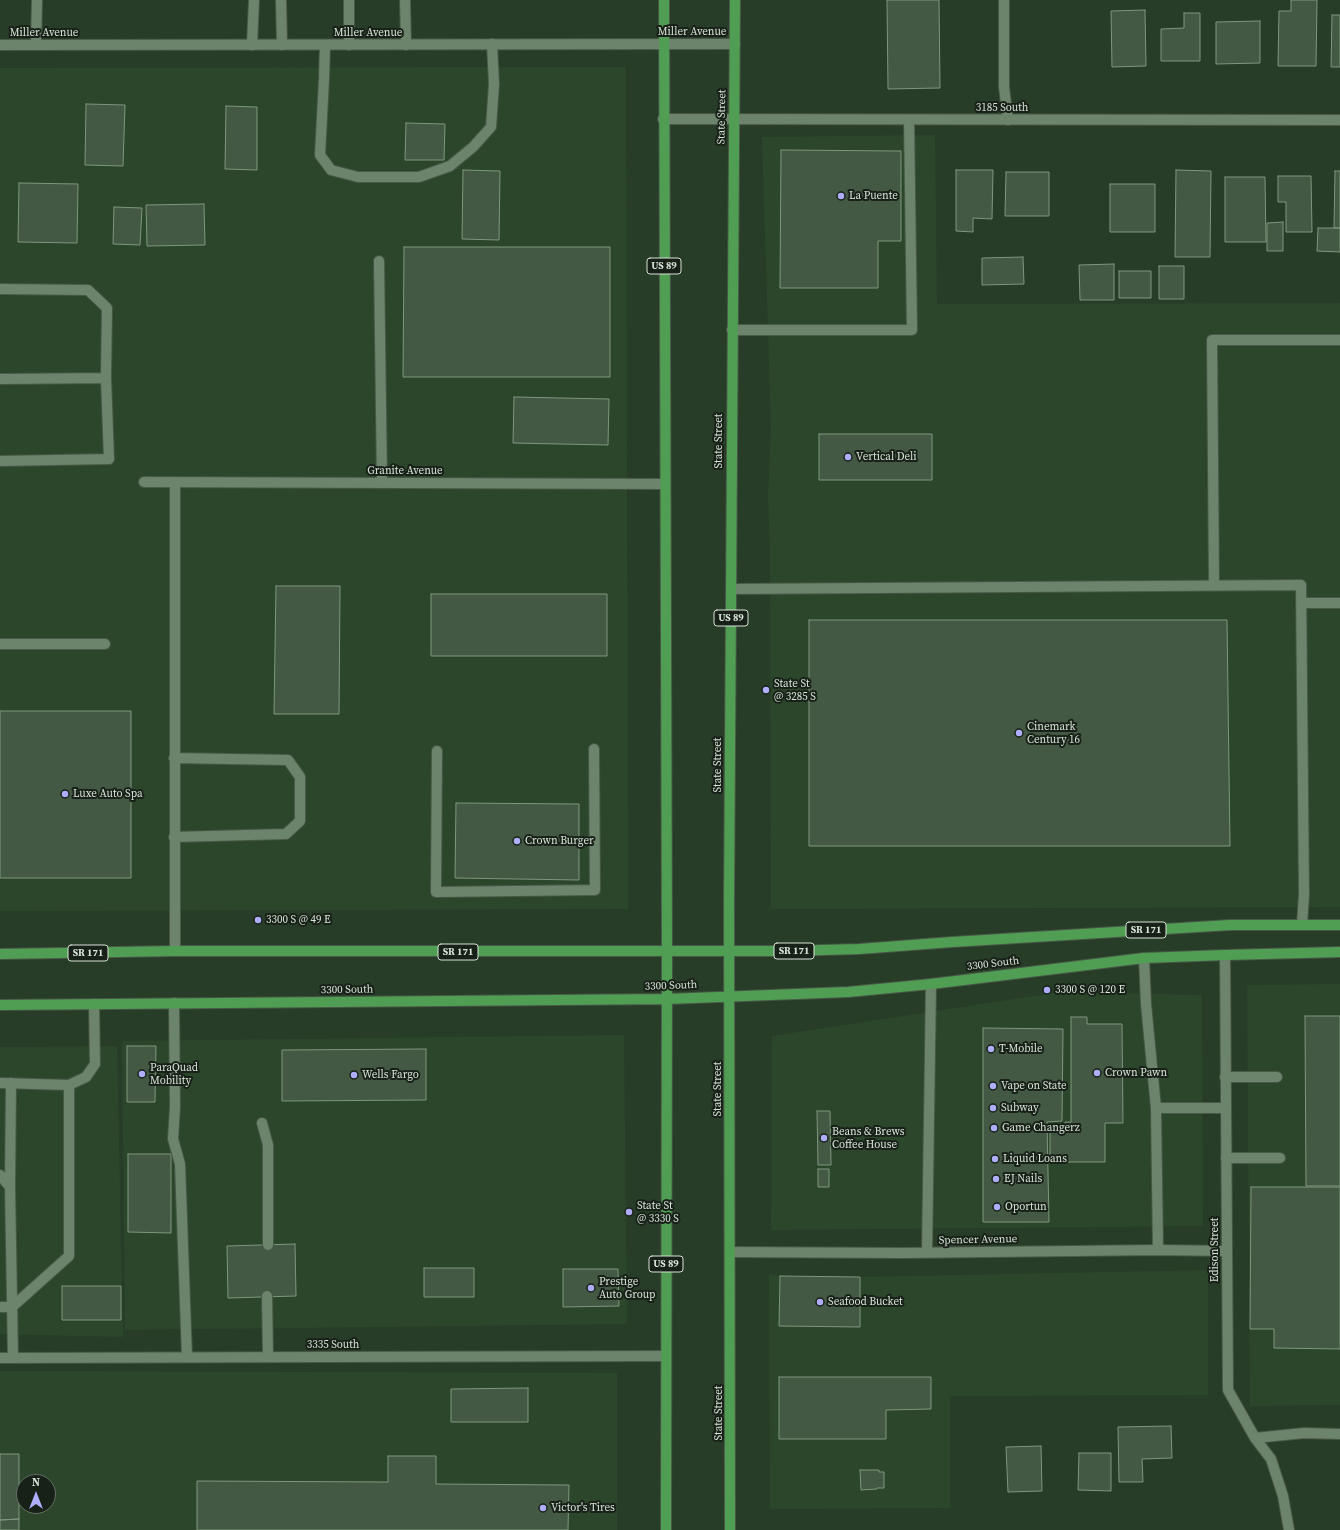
<!DOCTYPE html>
<style>
body{margin:0}
#map{position:relative;width:1340px;height:1530px;overflow:hidden;background:#283d28;font-family:"Source Serif 4",serif}
canvas{display:block}
.north{position:absolute;left:16px;top:1474px;width:40px;height:40px;box-sizing:border-box;background:#182118;border:1px solid #646f64;border-radius:50%;rotate:0deg;font-size:11px;font-weight:700;line-height:16px;text-align:center;color:#d7e3d6}
.north::after{content:'';display:block;margin:auto;width:14px;height:18px;background:#afaefa;clip-path:polygon(50% 0,100% 100%,50% 72%,0 100%)}
</style>
<div id="map">
<canvas width="1340" height="1530"></canvas>
<div class="north">N</div>
</div>
<script>
const ctx = document.querySelector('canvas').getContext('2d');
ctx.lineJoin = 'round';
function fillPath(path, color) { ctx.fillStyle = color; ctx.fill(path, 'evenodd'); }
const shape = rows => new Path2D(rows.map(r => 'M' + r).join(''));
function stroke(path, color, width, dash) { ctx.strokeStyle = color; ctx.lineWidth = width; ctx.lineCap = dash ? 'butt' : 'round'; ctx.setLineDash(dash || []); ctx.stroke(path); }
function drawText(font, color, halo, rows, align = 'center') {
  ctx.font = font + ' "Source Serif 4",serif'; ctx.lineWidth = 4; ctx.setLineDash([]); ctx.textBaseline = 'middle'; ctx.strokeStyle = halo; ctx.fillStyle = color; for (const [text, x, y, turn = 0] of rows) {
    ctx.save(); ctx.translate(x, y); ctx.rotate((+turn || 0) * Math.PI / 180); ctx.textAlign = isNaN(turn) ? turn : align; if (halo) ctx.strokeText(text, 0, 0); ctx.fillText(text, 0, 0); ctx.restore();
  }
}
fillPath(shape([
 [626,67,628,909,0,911,0,68],
 [935,135,937,304,1340,303,1340,907,771,909,770,553,768,496,771,427,762,137],
 [1340,984,1340,1405,1250,1406,1247,985],
 [1060,992,1202,995,1203,1226,771,1230,772,1036],
 [624,1035,627,1324,125,1330,122,1041],
 [117,1046,123,1337,0,1334,0,1047],
 [1208,1270,1208,1395,950,1396,950,1508,770,1509,769,1274,780,1276,860,1277],
 [0,1371,617,1373,617,1530,0,1530],
 [24,1482,48,1482,48,1506,24,1506]
]), '#2c462b');
const building = shape([
 [887,0,939,0,940,88,888,89,887,0],
 [1291,0,1317,0,1316,66,1278,66,1279,11,1291,11,1291,0],
 [1145,10,1146,66,1112,67,1111,11,1145,10],
 [1184,13,1200,13,1200,61,1161,61,1161,29,1184,28,1184,13],
 [1332,15,1340,15,1340,67,1331,67,1332,15],
 [1260,21,1260,63,1216,64,1216,22,1260,21],
 [86,104,125,105,123,166,85,165,86,104],
 [226,106,257,107,257,170,225,169,226,106],
 [406,123,445,124,444,160,405,160,406,123],
 [781,150,901,151,901,241,878,241,878,288,780,288,781,150],
 [463,170,500,171,499,240,462,239,463,170],
 [956,170,993,170,992,219,973,218,973,232,956,231,956,170],
 [1176,170,1211,171,1210,257,1175,257,1176,170],
 [1335,171,1340,171,1340,228,1334,228,1335,171],
 [1006,172,1049,172,1049,216,1005,216,1006,172],
 [1278,176,1311,176,1312,232,1286,232,1286,202,1278,202,1278,176],
 [1225,177,1265,177,1266,242,1225,242,1225,177],
 [19,183,78,184,77,243,18,242,19,183],
 [1110,184,1155,184,1155,232,1110,232,1110,184],
 [204,204,205,245,147,246,146,205,204,204],
 [114,207,142,208,140,245,113,244,114,207],
 [1283,222,1283,251,1267,251,1267,223,1283,222],
 [1318,228,1340,228,1340,252,1317,251,1318,228],
 [404,247,610,247,610,377,403,377,404,247],
 [1023,257,1024,284,982,285,982,258,1023,257],
 [1114,264,1114,300,1080,300,1079,265,1114,264],
 [1159,266,1184,266,1184,299,1159,299,1159,266],
 [1119,271,1151,271,1151,298,1119,298,1119,271],
 [514,397,609,399,608,445,513,443,514,397],
 [819,434,932,434,932,480,819,480,819,434],
 [276,586,340,586,339,714,274,714,276,586],
 [431,594,607,594,607,656,431,656,431,594],
 [809,620,1227,620,1230,846,809,846,809,620],
 [0,711,131,711,131,878,0,878,0,711],
 [456,803,579,804,579,880,455,878,456,803],
 [1305,1016,1340,1016,1340,1186,1306,1186,1305,1016],
 [1071,1017,1087,1017,1087,1024,1122,1024,1123,1123,1105,1123,1105,1162,1050,1162,1050,1129,1065,1129,1065,1122,1071,1122,1071,1017],
 [983,1028,1063,1029,1062,1121,1047,1122,1049,1222,983,1222,983,1028],
 [127,1046,156,1046,155,1102,127,1102,127,1046],
 [426,1049,426,1100,282,1101,282,1050,426,1049],
 [817,1111,830,1111,831,1165,818,1165,817,1111],
 [128,1154,171,1154,171,1233,128,1232,128,1154],
 [818,1169,829,1169,829,1187,818,1187,818,1169],
 [1251,1187,1340,1187,1340,1349,1274,1348,1274,1329,1250,1329,1251,1187],
 [295,1244,296,1296,228,1298,227,1246,295,1244],
 [424,1268,474,1268,474,1297,424,1297,424,1268],
 [563,1269,618,1269,619,1306,563,1307,563,1269],
 [780,1276,860,1277,860,1327,779,1326,780,1276],
 [62,1286,121,1286,121,1320,62,1320,62,1286],
 [779,1377,931,1377,931,1409,886,1410,886,1439,779,1439,779,1377],
 [528,1388,528,1422,451,1422,451,1389,528,1388],
 [1171,1426,1172,1458,1142,1459,1143,1482,1119,1482,1118,1427,1171,1426],
 [1041,1446,1042,1491,1008,1492,1006,1447,1041,1446],
 [1079,1453,1111,1453,1111,1491,1078,1490,1079,1453],
 [0,1454,19,1454,19,1519,0,1520,0,1454],
 [388,1456,436,1456,436,1484,569,1485,568,1530,197,1530,197,1481,388,1482,388,1456],
 [860,1470,879,1470,879,1472,884,1472,884,1488,877,1488,877,1489,861,1490,860,1470],
 [19,1519,19,1530,0,1530,0,1520,19,1519]
]);
fillPath(building, '#435943');
stroke(building, '#7f967e', 1);
const service = shape([
 [281,0,282,45],
 [349,0,349,45],
 [405,0,406,45],
 [1004,0,1004,87,1008,120],
 [36,45,37,0],
 [252,45,254,0],
 [325,45,324,79,320,155,331,170,358,177,419,177,450,166,473,147,491,127,494,84,492,44],
 [379,261,382,483],
 [0,289,88,290,107,308,106,378,109,459,0,461],
 [732,330,912,330,909,120],
 [0,379,106,378],
 [175,482,175,951],
 [1214,585,1212,340,1340,340],
 [731,589,1301,585,1304,894,1302,925],
 [1301,603,1340,603],
 [0,644,105,644],
 [437,751,436,892,595,890,594,749],
 [174,758,288,760,300,777,300,821,286,834,174,837],
 [1144,958,1146,1004,1156,1108,1158,1250],
 [174,1003,175,1107,173,1139,180,1164,187,1357],
 [1225,1077,1277,1077],
 [0,1083,69,1085,86,1077,95,1064,94,1004],
 [11,1083,10,1187,13,1358],
 [1156,1108,1226,1108],
 [262,1123,268,1145,268,1245],
 [1226,1158,1280,1158],
 [0,1175,10,1187],
 [927,1252,931,984],
 [267,1296,268,1357],
 [0,1307,12,1307,69,1256,69,1085]
]);
const minor = shape([
 [0,45,735,44],
 [663,119,1340,120],
 [144,482,665,484],
 [1225,955,1228,1390,1255,1438,1271,1459,1283,1496,1289,1530],
 [730,1252,903,1253,1158,1250,1227,1251],
 [0,1358,666,1356],
 [1255,1438,1304,1433,1340,1434]
]);
const primary = shape([
 [664,0,667,951,666,1530],
 [0,954,175,951,787,951,859,949,952,942,1230,925,1340,925],
 [0,1005,667,999,848,992,931,984,1144,958,1225,955,1340,952],
 [730,1530,729,899,735,0]
]);
stroke(service, '#485947', 12);
stroke(minor, '#485947', 12);
stroke(primary, '#485947', 12);
stroke(service, '#6d846c', 10);
stroke(minor, '#6d846c', 10);
stroke(primary, '#509e53', 10);
for (const [x, y, r, color] of [
 [841,196,4,"#afaefa"],
 [848,457,4,"#afaefa"],
 [766,690,4,"#afaefa"],
 [1019,733,4,"#afaefa"],
 [65,794,4,"#afaefa"],
 [517,841,4,"#afaefa"],
 [258,920,4,"#afaefa"],
 [1047,990,4,"#afaefa"],
 [991,1049,4,"#afaefa"],
 [1097,1073,4,"#afaefa"],
 [142,1074,4,"#afaefa"],
 [354,1075,4,"#afaefa"],
 [993,1086,4,"#afaefa"],
 [993,1108,4,"#afaefa"],
 [994,1128,4,"#afaefa"],
 [824,1138,4,"#afaefa"],
 [995,1159,4,"#afaefa"],
 [996,1179,4,"#afaefa"],
 [997,1207,4,"#afaefa"],
 [629,1212,4,"#afaefa"],
 [591,1288,4,"#afaefa"],
 [820,1302,4,"#afaefa"],
 [543,1508,4,"#afaefa"]
]) { const dot = new Path2D(); dot.arc(x, y, r, 0, 2 * Math.PI); ctx.fillStyle = color; ctx.fill(dot); stroke(dot, '#182118', 1.5); }
for (const [x, y, w] of [
 [664,266,34],
 [731,618,34],
 [1146,930,40],
 [794,951,40],
 [458,952,40],
 [88,953,40],
 [666,1264,34]
]) { const box = new Path2D(); box.roundRect(x - w / 2, y - 8, w, 16, 3); ctx.fillStyle = '#182118'; ctx.fill(box); stroke(box, '#d7e3d6', 1); }
drawText('bold 10px', '#d7e3d6', null, [
 ["US 89",664,266],
 ["US 89",731,618],
 ["SR 171",1146,930],
 ["SR 171",794,951],
 ["SR 171",458,952],
 ["SR 171",88,953],
 ["US 89",666,1264]
]);
drawText('11px', '#d7e3d6', '#182118', [
 ["Miller Avenue",692,32],
 ["Miller Avenue",44,33],
 ["Miller Avenue",368,33],
 ["3185 South",1002,108],
 ["State Street",722,117,-89],
 ["State Street",719,441,-90],
 ["Granite Avenue",405,471],
 ["State Street",718,765,-90],
 ["3300 South",993,964,-7],
 ["3300 South",671,986,-2],
 ["3300 South",347,990,-1],
 ["State Street",718,1089,-90],
 ["Spencer Avenue",978,1240,-1],
 ["Edison Street",1215,1250,-90],
 ["3335 South",333,1345],
 ["State Street",719,1413,-90]
]);
drawText('11px', '#d7e3d6', '#182118', [
 ["La Puente",849,196],
 ["Vertical Deli",856,457],
 ["State St",774,684],
 ["@ 3285 S",774,697],
 ["Cinemark",1027,727],
 ["Century 16",1027,740],
 ["Luxe Auto Spa",73,794],
 ["Crown Burger",525,841],
 ["3300 S @ 49 E",266,920],
 ["3300 S @ 120 E",1055,990],
 ["T-Mobile",999,1049],
 ["ParaQuad",150,1068],
 ["Mobility",150,1081],
 ["Crown Pawn",1105,1073],
 ["Wells Fargo",362,1075],
 ["Vape on State",1001,1086],
 ["Subway",1001,1108],
 ["Game Changerz",1002,1128],
 ["Beans & Brews",832,1132],
 ["Coffee House",832,1145],
 ["Liquid Loans",1003,1159],
 ["EJ Nails",1004,1179],
 ["State St",637,1206],
 ["@ 3330 S",637,1219],
 ["Oportun",1005,1207],
 ["Prestige",599,1282],
 ["Auto Group",599,1295],
 ["Seafood Bucket",828,1302],
 ["Victor's Tires",551,1508]
], 'left');
</script>
